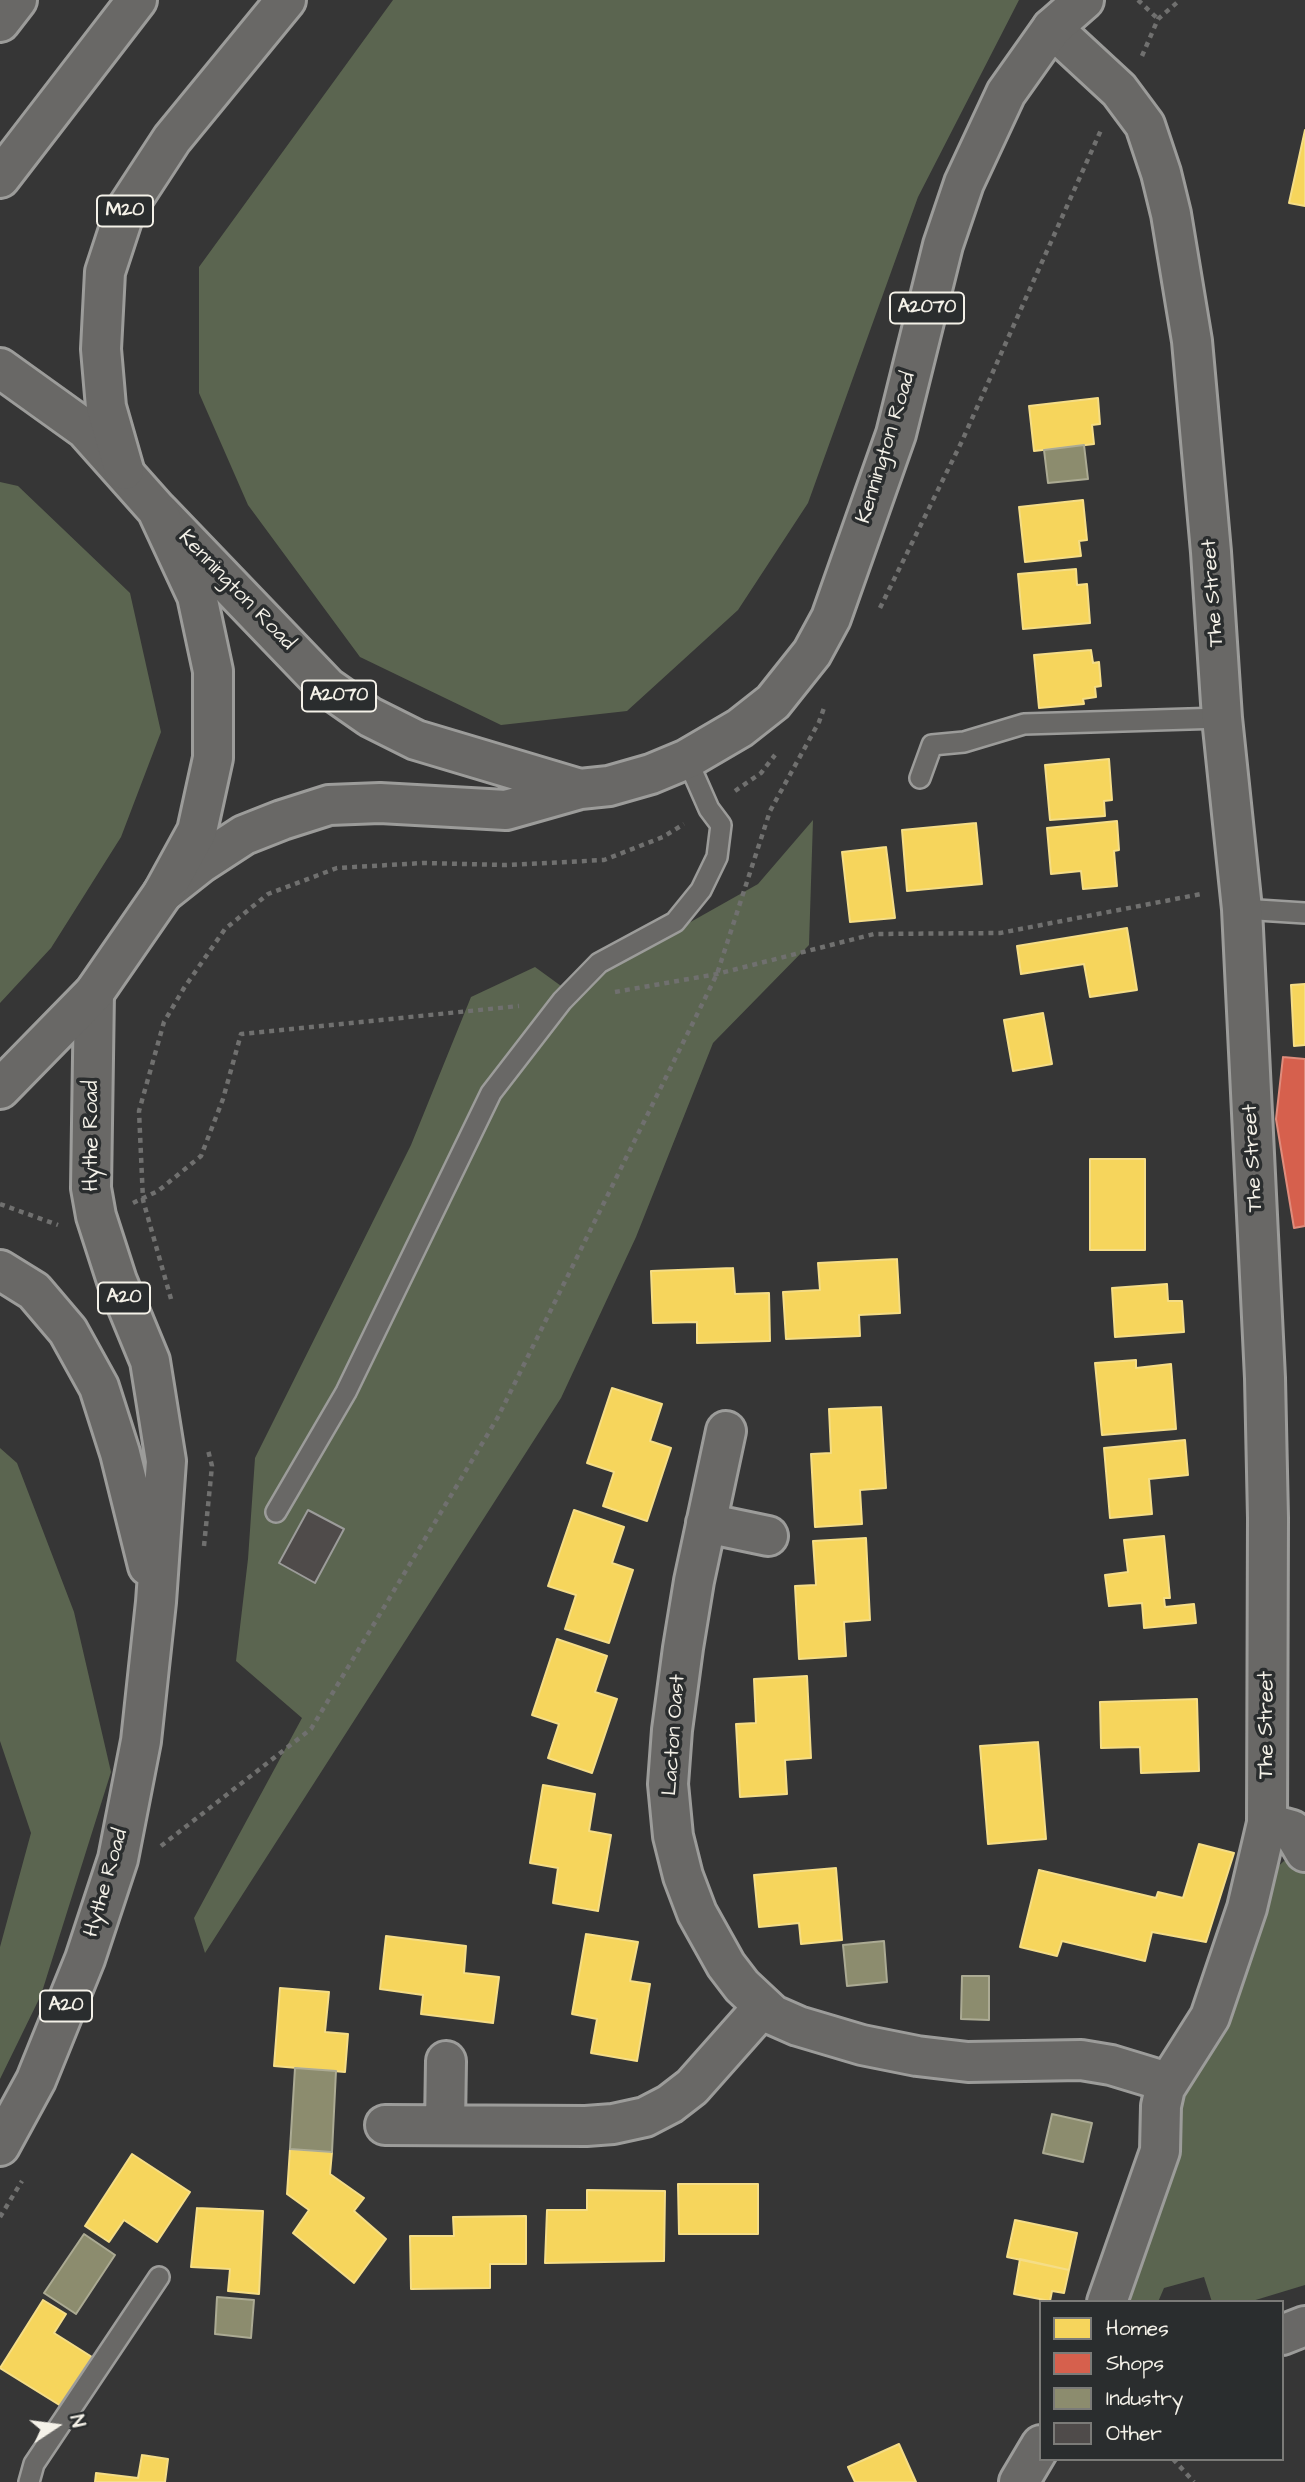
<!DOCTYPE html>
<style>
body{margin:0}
#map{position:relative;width:1305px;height:2482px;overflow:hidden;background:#363636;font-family:"Architects Daughter",sans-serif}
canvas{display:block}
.legend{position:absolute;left:1039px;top:2300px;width:245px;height:161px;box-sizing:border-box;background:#2a2d2e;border:2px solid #7b7b78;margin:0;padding:9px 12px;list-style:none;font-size:21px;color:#f4f1e8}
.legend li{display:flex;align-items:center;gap:14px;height:35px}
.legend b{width:35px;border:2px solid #7b7b78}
.north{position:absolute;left:21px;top:2391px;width:70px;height:70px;-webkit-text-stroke:5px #2a2d2e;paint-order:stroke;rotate:77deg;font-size:19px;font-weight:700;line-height:28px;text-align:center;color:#f4f1e8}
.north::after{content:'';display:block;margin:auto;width:24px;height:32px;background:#f4f1e8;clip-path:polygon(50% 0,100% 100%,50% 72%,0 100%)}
</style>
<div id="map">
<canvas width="1305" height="2482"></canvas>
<ul class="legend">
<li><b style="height:19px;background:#f6d55c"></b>Homes</li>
<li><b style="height:19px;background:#d6604d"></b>Shops</li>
<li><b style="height:19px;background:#8c8c6e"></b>Industry</li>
<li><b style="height:19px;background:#4f4b4a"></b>Other</li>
</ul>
<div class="north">N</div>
</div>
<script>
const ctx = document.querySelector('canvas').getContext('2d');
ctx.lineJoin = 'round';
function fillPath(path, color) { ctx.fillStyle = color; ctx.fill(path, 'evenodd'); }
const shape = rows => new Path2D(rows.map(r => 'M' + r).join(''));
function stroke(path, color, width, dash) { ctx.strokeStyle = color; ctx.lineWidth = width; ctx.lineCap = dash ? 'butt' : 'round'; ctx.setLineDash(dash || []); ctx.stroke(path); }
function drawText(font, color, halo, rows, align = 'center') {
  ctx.font = font + ' "Architects Daughter",sans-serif'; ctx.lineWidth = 7; ctx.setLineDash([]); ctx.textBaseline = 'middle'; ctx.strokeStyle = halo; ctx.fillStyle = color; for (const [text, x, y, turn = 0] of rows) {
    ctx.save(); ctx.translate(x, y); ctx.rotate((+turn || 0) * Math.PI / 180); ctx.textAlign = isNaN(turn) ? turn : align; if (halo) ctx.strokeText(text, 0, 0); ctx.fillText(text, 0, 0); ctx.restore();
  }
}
fillPath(shape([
 [393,0,1019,0,918,197,808,503,738,610,627,711,501,725,360,657,248,505,199,393,199,267],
 [0,482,18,486,130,593,161,732,121,837,51,948,0,1003],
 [813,820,809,945,713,1043,636,1237,561,1398,205,1953,194,1918,302,1718,236,1661,248,1559,255,1458,411,1145,471,997,535,967,568,991,758,884],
 [0,1448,17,1463,74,1612,111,1772,41,1995,0,2079,0,1947,31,1833,0,1741],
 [1284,1861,1298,1862,1305,1869,1305,2285,1249,2302,1212,2302,1204,2277,1164,2288,1158,2302,1120,2302,1180,2132,1177,2071,1272,1872]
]), '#5b6550');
const homes = shape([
 [1305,130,1305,206,1289,203,1305,130],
 [1098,398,1100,424,1092,425,1094,444,1034,451,1029,406,1098,398],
 [1083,500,1087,540,1079,541,1081,556,1025,562,1019,507,1083,500],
 [1076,569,1077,585,1087,584,1090,623,1023,629,1018,574,1076,569],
 [1091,650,1093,663,1099,662,1101,686,1095,687,1096,697,1083,699,1084,704,1039,708,1034,655,1091,650],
 [1109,759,1112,800,1104,801,1105,816,1050,820,1045,765,1109,759],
 [1117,821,1119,850,1114,851,1117,886,1083,889,1081,871,1051,874,1047,828,1117,821],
 [976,823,982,884,907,891,902,830,976,823],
 [886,847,895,918,850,922,842,852,886,847],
 [1127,928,1137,990,1090,997,1084,964,1021,974,1017,946,1127,928],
 [1305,984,1305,1045,1294,1046,1291,985,1305,984],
 [1043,1013,1052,1064,1013,1071,1004,1020,1043,1013],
 [1090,1159,1145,1159,1145,1250,1090,1250,1090,1159],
 [897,1259,900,1313,859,1315,860,1336,786,1339,783,1292,820,1290,818,1263,897,1259],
 [733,1268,735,1294,769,1293,770,1341,697,1343,697,1322,653,1323,651,1271,733,1268],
 [1167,1284,1168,1301,1182,1301,1184,1332,1115,1337,1112,1288,1167,1284],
 [1136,1360,1136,1368,1171,1364,1176,1429,1102,1435,1095,1363,1136,1360],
 [612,1388,662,1404,650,1441,671,1448,647,1521,603,1506,614,1472,587,1463,612,1388],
 [881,1407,886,1488,860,1490,862,1524,815,1527,811,1454,831,1453,829,1409,881,1407],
 [1185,1440,1188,1475,1149,1479,1152,1514,1110,1518,1104,1448,1185,1440],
 [574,1510,624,1527,612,1563,633,1570,609,1643,565,1629,576,1595,548,1586,574,1510],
 [1164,1536,1170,1598,1164,1598,1165,1607,1194,1604,1196,1623,1144,1628,1142,1603,1109,1606,1105,1575,1128,1572,1124,1540,1164,1536],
 [866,1538,870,1620,844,1622,846,1656,799,1659,795,1586,816,1585,813,1541,866,1538],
 [557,1639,607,1656,595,1692,617,1699,592,1773,548,1758,559,1724,532,1715,557,1639],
 [807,1676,811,1758,785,1760,787,1794,740,1797,736,1724,756,1723,754,1679,807,1676],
 [1197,1699,1199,1771,1141,1773,1140,1747,1101,1748,1100,1702,1197,1699],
 [1038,1742,1046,1839,988,1844,980,1746,1038,1742],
 [543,1785,595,1794,589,1831,611,1835,598,1911,553,1903,558,1868,530,1863,543,1785],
 [1199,1844,1234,1853,1206,1942,1152,1932,1145,1961,1062,1941,1057,1956,1020,1947,1039,1870,1156,1898,1158,1892,1183,1898,1199,1844],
 [836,1868,842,1940,801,1944,799,1923,759,1927,754,1875,836,1868],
 [586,1934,638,1942,630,1981,650,1984,637,2061,591,2053,597,2019,572,2014,586,1934],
 [386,1936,466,1946,464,1973,499,1977,493,2023,421,2014,423,1995,380,1989,386,1936],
 [280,1988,329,1992,325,2032,348,2034,345,2072,274,2066,280,1988],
 [290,2149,332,2152,330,2174,364,2198,354,2211,386,2239,354,2283,293,2233,309,2210,287,2194,290,2149],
 [132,2154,190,2192,157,2242,124,2220,109,2242,85,2226,132,2154],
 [678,2184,758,2184,758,2234,679,2234,678,2184],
 [587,2190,665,2191,664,2261,545,2263,547,2210,587,2210,587,2190],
 [197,2208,263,2211,259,2294,228,2291,230,2269,191,2267,197,2208],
 [526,2216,526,2264,490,2264,490,2288,411,2289,410,2236,454,2236,453,2217,526,2216],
 [1015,2220,1077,2233,1069,2270,1007,2257,1015,2220],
 [1020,2259,1069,2270,1064,2293,1052,2291,1050,2301,1014,2294,1020,2259],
 [43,2300,66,2314,54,2333,92,2357,61,2406,0,2368,43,2300],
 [899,2444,916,2482,855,2482,848,2467,899,2444],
 [142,2455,168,2459,165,2482,95,2482,96,2473,138,2478,142,2455]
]);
fillPath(homes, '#f6d55c');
stroke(homes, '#f5dd86', 2);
const shops = shape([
 [1283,1057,1305,1059,1305,1226,1294,1228,1276,1119,1283,1057]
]);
fillPath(shops, '#d6604d');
stroke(shops, '#df8c7c', 2);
const industry = shape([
 [1084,445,1088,479,1048,483,1044,450,1084,445],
 [884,1941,887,1982,847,1986,843,1945,884,1941],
 [962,1976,989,1976,989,2020,961,2019,962,1976],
 [295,2068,336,2071,332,2152,290,2149,295,2068],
 [1052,2114,1092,2123,1083,2162,1043,2153,1052,2114],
 [84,2234,115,2255,76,2314,44,2293,84,2234],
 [217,2297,254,2300,251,2338,215,2334,217,2297]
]);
fillPath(industry, '#8c8c6e');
stroke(industry, '#abaa93', 2);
const building = shape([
 [308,1510,344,1529,315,1583,279,1563,308,1510]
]);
fillPath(building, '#4f4b4a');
stroke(building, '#9c9c9a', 2);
const service = shape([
 [920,778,932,745,964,742,1024,724,1222,718],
 [1242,909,1305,913],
 [276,1512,346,1392,491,1093,562,1001,599,963,675,922,701,890,717,857,721,825,709,809,687,759],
 [29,2482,34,2464,159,2277]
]);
const minor = shape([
 [1052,28,1119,90,1145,125,1161,173,1171,214,1192,341,1211,552,1222,718,1242,909,1265,1378,1268,1518,1267,1823,1247,1908,1210,2017,1165,2088,1161,2106,1160,2151,1107,2302],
 [726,1431,694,1581,683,1648,672,1730,668,1784,673,1836,683,1876,697,1913,726,1965,742,1986,773,2015,798,2026,862,2045,917,2056,968,2062,1081,2060,1111,2065,1167,2082],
 [706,1523,768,1536],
 [1267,1823,1292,1830,1305,1852],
 [385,2125,586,2126,613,2124,645,2117,670,2104,692,2087,763,2007],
 [445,2125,446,2061],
 [1282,2335,1305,2326],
 [1019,2482,1041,2445]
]);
const primary = shape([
 [160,513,327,687,370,717,416,740,580,789],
 [163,893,201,863,244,835,282,820,329,805,380,803,506,810,580,789,609,786,651,774,687,759,740,728,773,702,812,653,831,618,896,434,943,245,964,183,1006,93,1052,28,1084,0],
 [0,1270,34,1291,68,1331,99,1387,120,1453,148,1566],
 [0,2146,36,2080,85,1959,118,1859,141,1741,156,1602,166,1461,150,1361,117,1281,96,1216,91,1188,94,993]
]);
const trunk = shape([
 [0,368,85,429,157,510,197,596,213,671,213,758,197,831,163,893,94,993,0,1089]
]);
const motorway = shape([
 [0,22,17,0],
 [0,178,137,0],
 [124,470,106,407,101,349,105,272,125,211,172,139,286,0]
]);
stroke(service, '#9c9c9a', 24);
stroke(minor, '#9c9c9a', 44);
stroke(primary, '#9c9c9a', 44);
stroke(trunk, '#9c9c9a', 44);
stroke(motorway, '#9c9c9a', 44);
stroke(shape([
 [1138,0,1158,19],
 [1142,56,1158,19,1180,0],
 [880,608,962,441,1101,130],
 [735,791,761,773,775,755],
 [615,992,717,974,874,934,1000,933,1201,894],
 [133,1203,158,1191,201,1156,223,1099,241,1034,519,1006],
 [0,1204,58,1225],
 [171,1299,143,1200,139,1111,164,1022,184,988,225,929,268,894,337,868,423,863,506,865,604,860,663,837,684,824],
 [204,1546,212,1466,208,1450],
 [161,1846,311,1729,498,1417,717,974,770,811,819,722,825,705],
 [0,2217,22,2181],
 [1173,2459,1194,2482]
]), '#70706f', 4.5, [5, 5]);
stroke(service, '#696866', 19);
stroke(minor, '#696866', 38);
stroke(primary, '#696866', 38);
stroke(trunk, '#696866', 38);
stroke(motorway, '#696866', 38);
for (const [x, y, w] of [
 [125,211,56],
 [927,308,74],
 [339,696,74],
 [124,1298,52],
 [66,2006,52]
]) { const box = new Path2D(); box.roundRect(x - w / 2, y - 15.5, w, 31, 5); ctx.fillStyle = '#2a2d2e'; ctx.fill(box); stroke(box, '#f4f1e8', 2); }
drawText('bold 19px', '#f4f1e8', null, [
 ["M20",125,211],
 ["A2070",927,308],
 ["A2070",339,696],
 ["A20",124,1298],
 ["A20",66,2006]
]);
drawText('21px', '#f4f1e8', '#2a2d2e', [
 ["Kennington Road",887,448,-73],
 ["Kennington Road",236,591,46],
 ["The Street",1214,593,-94],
 ["Hythe Road",93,1136,-90],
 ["The Street",1254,1158,-93],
 ["The Street",1268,1725,-90],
 ["Lacton Oast",675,1735,-86],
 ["Hythe Road",107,1883,-74]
]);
</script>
